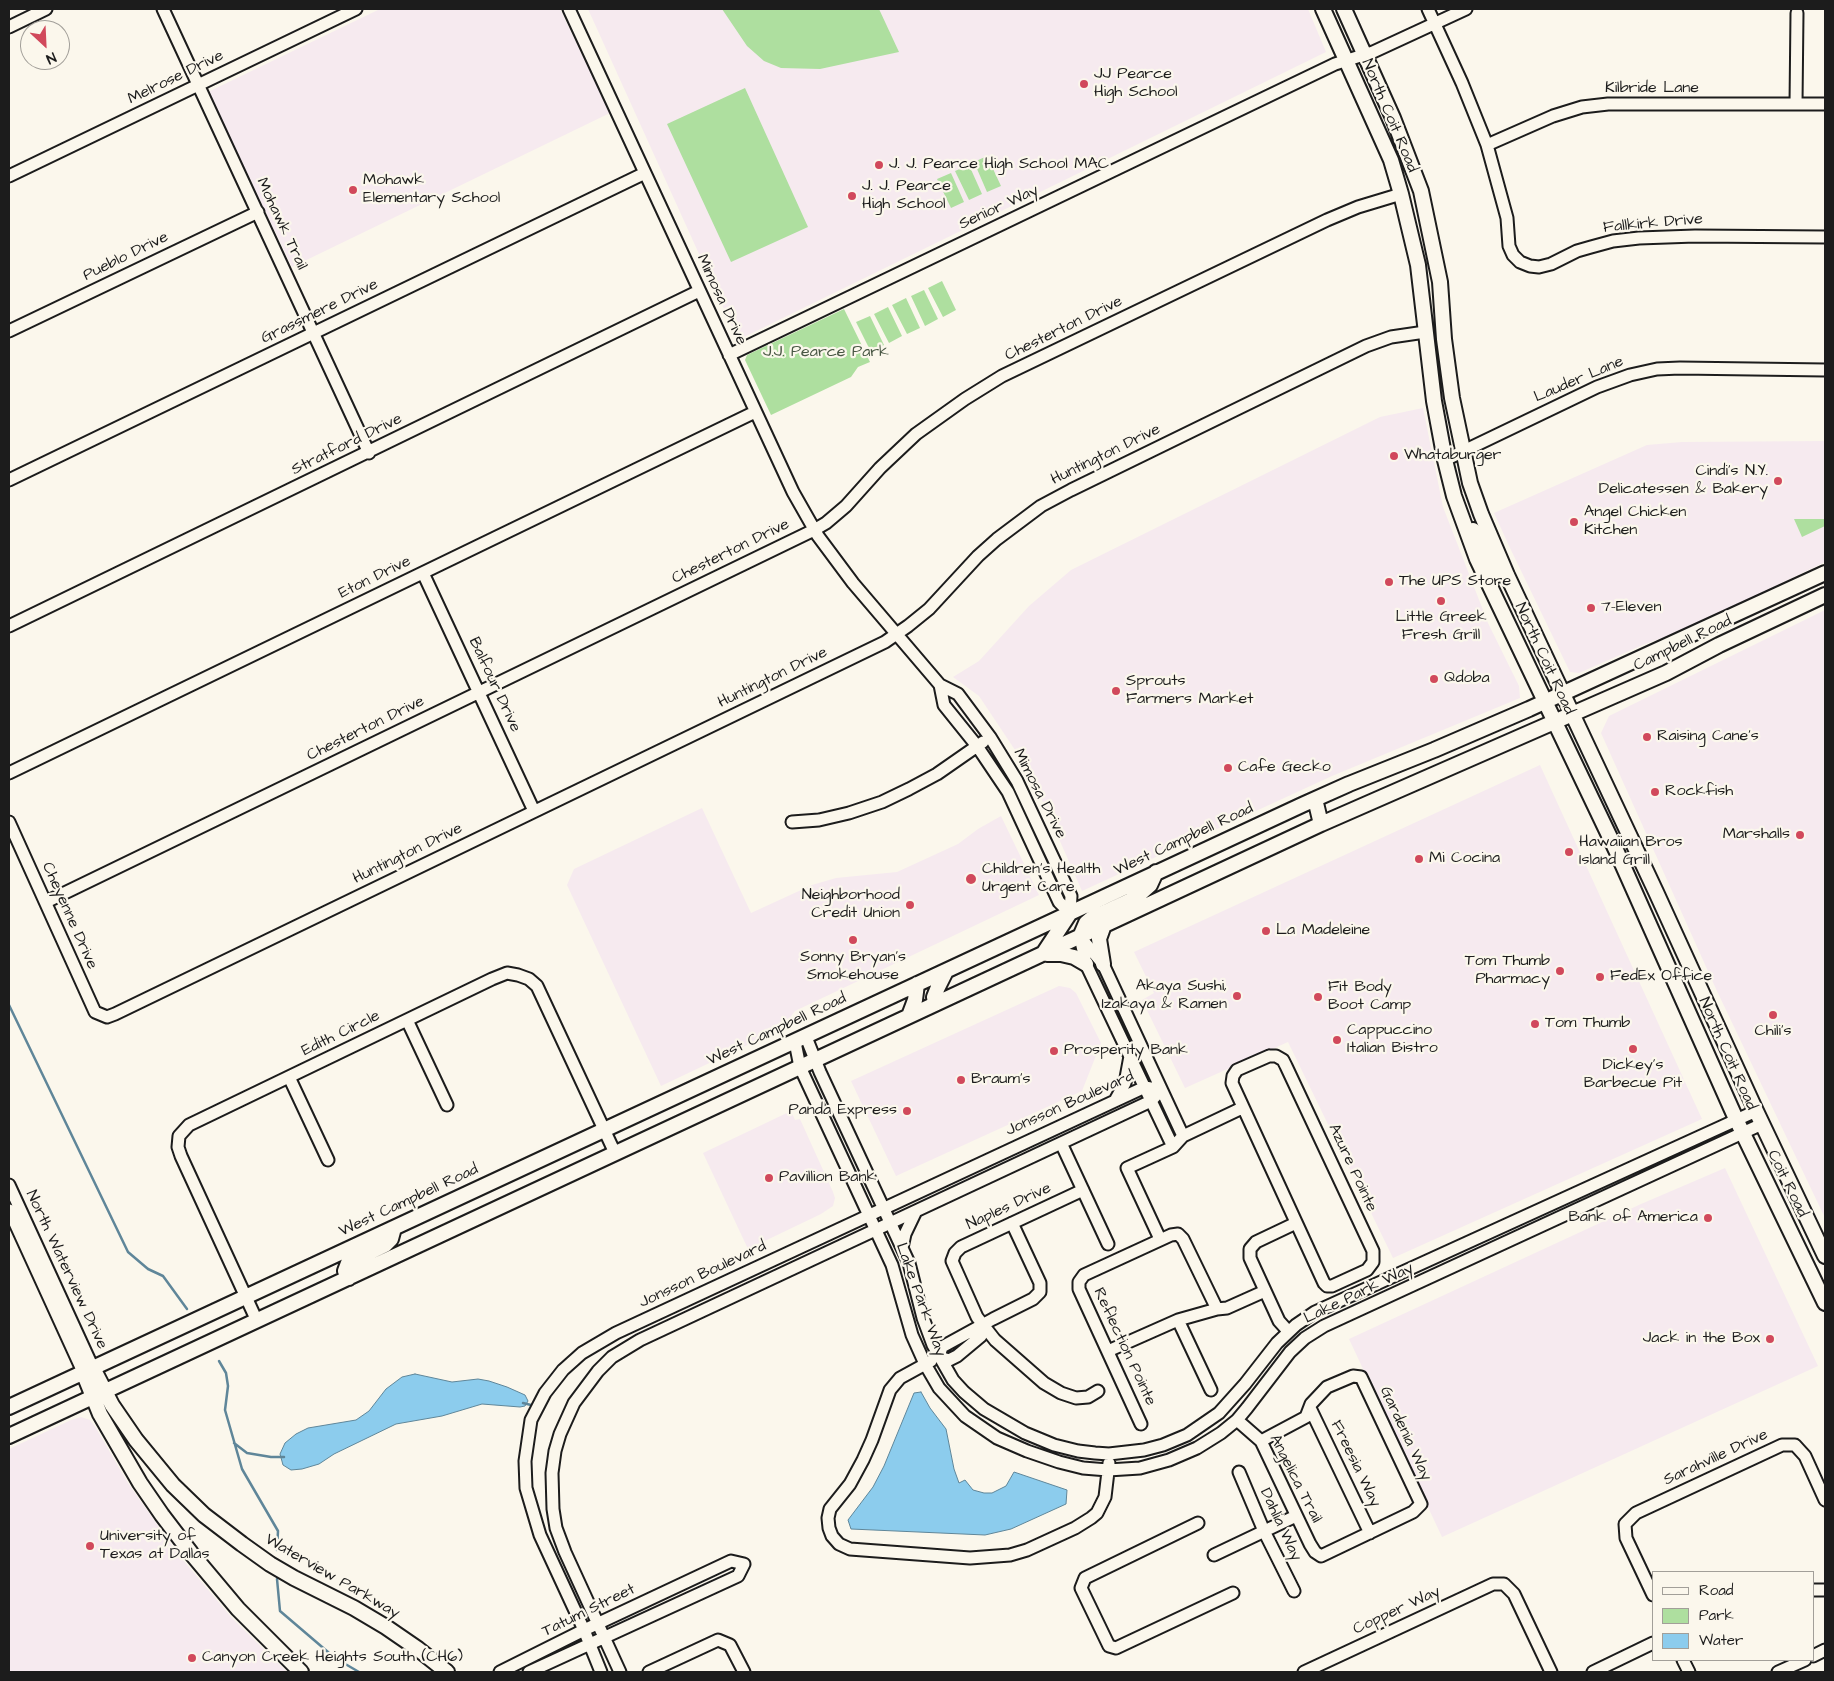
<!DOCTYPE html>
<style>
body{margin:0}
#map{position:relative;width:1834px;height:1681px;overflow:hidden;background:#fbf7ec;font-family:"Architects Daughter",sans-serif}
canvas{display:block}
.frame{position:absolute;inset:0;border:10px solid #1c1c1c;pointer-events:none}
.legend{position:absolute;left:1652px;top:1571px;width:162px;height:90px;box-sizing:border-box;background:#fbf7ec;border:1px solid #a29f99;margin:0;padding:6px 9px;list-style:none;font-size:15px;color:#1c1c1c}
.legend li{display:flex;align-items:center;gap:10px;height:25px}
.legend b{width:25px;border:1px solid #a29f99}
.north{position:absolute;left:20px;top:20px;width:50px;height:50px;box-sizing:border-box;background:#fbf7ec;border:1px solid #a29f99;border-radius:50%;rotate:155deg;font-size:14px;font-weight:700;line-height:20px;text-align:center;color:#1c1c1c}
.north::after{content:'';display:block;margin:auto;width:18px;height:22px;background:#d1495b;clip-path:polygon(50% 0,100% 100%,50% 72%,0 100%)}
</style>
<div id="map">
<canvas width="1834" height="1681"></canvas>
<div class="frame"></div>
<ul class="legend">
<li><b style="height:6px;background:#fbf7ec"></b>Road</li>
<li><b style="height:14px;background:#aedf9f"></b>Park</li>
<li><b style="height:14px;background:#8ccced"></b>Water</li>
</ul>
<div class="north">N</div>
</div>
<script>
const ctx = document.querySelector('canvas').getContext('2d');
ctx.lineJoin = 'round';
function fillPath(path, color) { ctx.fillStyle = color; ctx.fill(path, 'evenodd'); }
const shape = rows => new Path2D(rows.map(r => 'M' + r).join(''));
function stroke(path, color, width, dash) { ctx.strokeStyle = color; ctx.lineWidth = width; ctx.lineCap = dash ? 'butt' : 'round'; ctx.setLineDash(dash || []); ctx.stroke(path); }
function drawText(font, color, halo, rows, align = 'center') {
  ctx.font = font + ' "Architects Daughter",sans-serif'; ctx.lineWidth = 4.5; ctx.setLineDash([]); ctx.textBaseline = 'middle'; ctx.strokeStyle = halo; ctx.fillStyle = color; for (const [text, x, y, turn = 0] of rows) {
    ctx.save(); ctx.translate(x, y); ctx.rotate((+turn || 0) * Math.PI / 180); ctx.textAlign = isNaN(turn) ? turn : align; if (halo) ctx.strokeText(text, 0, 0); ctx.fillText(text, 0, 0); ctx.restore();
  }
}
fillPath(shape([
 [380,9,560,9,610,113,292,267,208,92],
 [588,9,1308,9,1326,52,738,340],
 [1423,408,1443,507,1488,623,1519,686,1520,698,1332,776,1082,891,1029,771,979,696,953,677,979,661,1029,606,1071,570,1380,417],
 [1825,441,1825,562,1685,630,1645,644,1579,673,1570,672,1510,548,1494,513,1647,445,1682,442],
 [1825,610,1825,1218,1716,989,1601,733,1609,716],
 [1540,765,1702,1119,1393,1258,1288,1042,1185,1088,1142,1000,1154,993,1134,952],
 [702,808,751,913,812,885,836,878,897,872,958,844,978,829,1001,816,1039,895,795,1011,781,1029,661,1086,567,885,574,869],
 [1059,986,1070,988,1076,993,1101,1043,1082,1091,896,1176,851,1081],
 [791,1111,795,1120,800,1119,833,1192,835,1198,833,1206,821,1214,748,1249,703,1153],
 [1725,1168,1818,1366,1442,1537,1349,1339,1641,1204],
 [81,1417,90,1420,96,1428,128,1483,178,1554,232,1618,287,1672,9,1672,9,1449,71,1420]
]), '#f6eaef');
fillPath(shape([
 [722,9,879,9,899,52,820,69,781,68,764,61,747,46],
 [745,88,808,227,731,262,667,124],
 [987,156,1001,186,987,192,974,162],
 [969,165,982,194,969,200,955,171],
 [951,173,964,202,951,208,937,179],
 [942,281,956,310,943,317,928,288],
 [924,290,938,319,925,326,911,296],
 [906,298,920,328,907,334,892,305],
 [888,307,902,336,889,343,874,314],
 [844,309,870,362,858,367,851,377,771,415,745,360,747,355],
 [870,316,884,345,871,352,856,322],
 [1794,519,1825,519,1825,526,1802,537]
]), '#aedf9f');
const water = shape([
 [415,1374,452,1382,478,1379,489,1381,507,1387,525,1395,528,1401,525,1406,520,1407,482,1404,442,1416,396,1424,334,1454,319,1464,302,1469,291,1470,283,1465,280,1454,285,1443,296,1434,308,1428,356,1420,369,1411,386,1389,402,1377,415,1374],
 [921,1392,930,1408,946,1429,954,1469,959,1483,965,1480,973,1490,984,1493,992,1493,1006,1486,1014,1472,1067,1490,1066,1504,1011,1529,985,1535,851,1529,848,1520,873,1487,884,1466,914,1393,921,1392]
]);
fillPath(water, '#8ccced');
stroke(water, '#5f8699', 1);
stroke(shape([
 [9,1005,128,1252,148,1269,163,1276,187,1309],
 [219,1361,226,1373,228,1386,225,1410,242,1469,278,1531,277,1550],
 [523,1403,531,1405],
 [234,1443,247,1453,271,1457,284,1457],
 [277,1579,280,1611,335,1658,359,1672]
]), '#5f8699', 2.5);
const minor = shape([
 [163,9,369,453],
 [569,9,793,492,818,536,853,583,940,685,958,694,990,737,1017,781,1071,896,1070,913],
 [1428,9,1462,83,1487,145,1507,218,1509,246,1513,255,1520,262,1530,266,1539,267,1551,264,1577,251,1591,247,1613,241,1639,238,1695,236,1825,237],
 [9,27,46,9],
 [1796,104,1797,13],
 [1487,145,1553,116,1582,107,1608,104,1825,104],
 [9,176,356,9],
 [9,331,258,212],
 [729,355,1335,64,1373,52,1466,9],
 [1445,460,1597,387,1630,375,1657,369,1680,368,1825,370],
 [9,480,645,173],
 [423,573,534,811],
 [9,626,699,291],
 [940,685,944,705,977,746,1008,792,1059,902,1070,913],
 [9,773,755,412],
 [9,822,95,1012,107,1017,115,1014,885,642,908,626,929,609,978,556,997,539,1041,506,1071,490,1366,346,1391,337,1425,332],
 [792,822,819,820,849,813,882,802,909,789,937,774,983,742],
 [46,902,814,530,826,523,846,506,880,468,916,434,965,399,1002,376,1327,220,1358,207,1401,194],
 [1080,937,1086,964,1173,1147],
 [1081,938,1103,964,1183,1136],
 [407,1020,447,1105],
 [806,1037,820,1072,909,1263,923,1318,933,1345,953,1380,964,1392,984,1409,1025,1433,1054,1445,1078,1451,1095,1453,1109,1454,1144,1450,1163,1445,1187,1435,1219,1413,1245,1384,1277,1343,1296,1325,1315,1312,1756,1111],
 [795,1042,800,1067,892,1265,912,1335,925,1364,939,1388,965,1416,997,1438,1027,1451,1059,1462,1083,1468,1108,1470,1140,1468,1169,1460,1197,1448,1221,1433,1237,1420,1247,1408,1290,1352,1305,1338,1324,1326,1762,1124],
 [1269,1056,1276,1056,1283,1060,1286,1066,1373,1251,1373,1262,1367,1270,1332,1286,1327,1286,1324,1283,1232,1083,1233,1076,1237,1070,1269,1056],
 [289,1077,328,1160],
 [1116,1099,1125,1083,1130,1056],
 [1061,1143,1108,1244],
 [9,1185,93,1368],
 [1083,1190,961,1247,955,1253,952,1261,977,1317,995,1340,1044,1383,1061,1393,1076,1398,1088,1397,1098,1391],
 [9,1210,83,1372],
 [1160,1239,1127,1168,1173,1147,1183,1136,1242,1108],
 [902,1248,905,1234,916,1211],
 [1178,1320,1211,1390],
 [257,1321,181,1156,178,1147,179,1136,189,1125,492,979,507,973,518,975,529,979,537,986,615,1153],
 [1288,1331,1279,1321,1250,1258,1250,1249,1256,1242,1296,1223],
 [1108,1351,1178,1320,1217,1309,1227,1308,1265,1291],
 [939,1357,942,1347,993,1319,1033,1299,1040,1292,1040,1283,1012,1223],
 [939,1357,949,1360,957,1356,981,1336,983,1326],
 [931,1361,900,1378,890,1390,872,1440,863,1460,850,1484,830,1509,828,1518,829,1528,832,1536,839,1544,850,1549,970,1558,1010,1555,1027,1550,1075,1528,1091,1518,1097,1513,1105,1497,1109,1463],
 [1310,1408,1370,1533],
 [1237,1420,1261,1441,1310,1544,1315,1552,1321,1556,1413,1512,1421,1504,1361,1377,1353,1376,1327,1387,1311,1404,1306,1417,1261,1441],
 [1141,1424,1079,1289,1079,1282,1084,1275,1171,1235,1178,1234,1183,1239,1217,1309],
 [1239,1472,1264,1531,1294,1591],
 [1198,1523,1085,1578,1081,1588,1109,1646,1116,1648,1233,1593],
 [1214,1555,1296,1516],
 [1813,1590,1825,1590],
 [1653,1595,1626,1538,1625,1524,1636,1513,1782,1445,1795,1445,1805,1456,1825,1500],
 [1813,1656,1825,1650],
 [1683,1660,1689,1672],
 [500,1672,584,1630,731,1561,744,1564,738,1576,529,1672],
 [601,1672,584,1630,540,1535,526,1488,525,1461,531,1420,545,1393,563,1370,582,1353,616,1333,1145,1087,1161,1090],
 [620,1672,565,1552,556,1528,553,1509,552,1473,555,1451,560,1434,574,1403,598,1371,612,1357,640,1340,1151,1101,1161,1090],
 [649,1672,718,1640,730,1645,744,1672],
 [1304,1672,1493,1584,1504,1584,1514,1594,1551,1672],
 [1593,1672,1653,1643],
 [1778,1672,1805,1660]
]);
const major = shape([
 [1323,9,1391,160,1401,194,1418,265,1434,401,1445,460,1454,496,1477,559,1616,850,1736,1119,1825,1303],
 [1344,9,1393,118,1421,191,1440,282,1444,339,1452,398,1470,483,1481,514,1507,575,1656,892,1756,1111,1825,1256],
 [1473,530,1497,574,1507,575],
 [1315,799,1321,824],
 [1080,937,1086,923,1092,918,1131,900,1141,893,1150,885,1156,872],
 [1043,954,1070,913],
 [1047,954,1061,954,1074,957,1086,964],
 [1103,964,1099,939,1104,925],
 [935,1004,934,997,938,987,946,971],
 [909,1016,915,1000,917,984],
 [349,1278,345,1271,348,1263,385,1245,391,1239,394,1228],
 [93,1368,112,1405,136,1440,173,1485,204,1515,242,1544,270,1564,294,1578,354,1608,386,1627,418,1649,447,1672],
 [83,1372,100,1414,140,1483,162,1515,191,1553,238,1609,301,1672],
 [9,1407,1302,805,1349,784,1434,750,1529,709,1825,573],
 [9,1436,1321,824,1666,673,1719,645,1825,595]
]);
stroke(minor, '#1c1c1c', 15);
stroke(major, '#1c1c1c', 18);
stroke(minor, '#fbf7ec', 11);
stroke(major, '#fbf7ec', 14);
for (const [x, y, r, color] of [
 [1084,84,5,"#d1495b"],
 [879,165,5,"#d1495b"],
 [353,190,5,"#d1495b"],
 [852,196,5,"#d1495b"],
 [1394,456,5,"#d1495b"],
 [1778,481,5,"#d1495b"],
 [1574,522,5,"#d1495b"],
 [1389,582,5,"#d1495b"],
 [1441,601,5,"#d1495b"],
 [1591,608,5,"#d1495b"],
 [1434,679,5,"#d1495b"],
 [1116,691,5,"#d1495b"],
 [1647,737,5,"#d1495b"],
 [1228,768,5,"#d1495b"],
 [1655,792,5,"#d1495b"],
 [1800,835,5,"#d1495b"],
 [1569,852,5,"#d1495b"],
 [1419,859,5,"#d1495b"],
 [971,879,6,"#d1495b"],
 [910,905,5,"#d1495b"],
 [1266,931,5,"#d1495b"],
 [853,940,5,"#d1495b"],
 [1560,971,5,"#d1495b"],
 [1600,977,5,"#d1495b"],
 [1237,996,5,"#d1495b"],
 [1318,997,5,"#d1495b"],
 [1773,1015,5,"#d1495b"],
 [1535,1024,5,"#d1495b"],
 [1337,1040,5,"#d1495b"],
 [1633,1049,5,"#d1495b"],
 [1054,1051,5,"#d1495b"],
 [961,1080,5,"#d1495b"],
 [907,1111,5,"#d1495b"],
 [769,1178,5,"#d1495b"],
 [1708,1218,5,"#d1495b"],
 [1770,1339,5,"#d1495b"],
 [90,1546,5,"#d1495b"],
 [192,1658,5,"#d1495b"]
]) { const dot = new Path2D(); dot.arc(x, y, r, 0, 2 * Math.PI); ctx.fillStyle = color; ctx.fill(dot); stroke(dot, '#fbf7ec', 2); }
drawText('16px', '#1c1c1c', '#fbf7ec', [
 ["JJ Pearce",1094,75],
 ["High School",1094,93],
 ["J. J. Pearce High School MAC",889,165],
 ["Mohawk",363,181],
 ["Elementary School",363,199],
 ["J. J. Pearce",862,187],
 ["High School",862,205],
 ["Whataburger",1404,456],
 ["Cindi's N.Y.",1768,472,"right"],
 ["Delicatessen & Bakery",1768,490,"right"],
 ["Angel Chicken",1584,513],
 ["Kitchen",1584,531],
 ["The UPS Store",1399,582],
 ["7-Eleven",1601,608],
 ["Little Greek",1441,618,"center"],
 ["Fresh Grill",1441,636,"center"],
 ["Qdoba",1444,679],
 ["Sprouts",1126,682],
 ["Farmers Market",1126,700],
 ["Raising Cane's",1657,737],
 ["Cafe Gecko",1238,768],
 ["Rockfish",1665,792],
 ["Marshalls",1790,835,"right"],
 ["Hawaiian Bros",1579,843],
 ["Island Grill",1579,861],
 ["Mi Cocina",1429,859],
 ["Children's Health",982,870],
 ["Urgent Care",982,888],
 ["Neighborhood",900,896,"right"],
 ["Credit Union",900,914,"right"],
 ["La Madeleine",1276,931],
 ["Sonny Bryan's",853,958,"center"],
 ["Smokehouse",853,976,"center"],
 ["Tom Thumb",1550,962,"right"],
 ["Pharmacy",1550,980,"right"],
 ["FedEx Office",1610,977],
 ["Akaya Sushi,",1227,987,"right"],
 ["Izakaya & Ramen",1227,1005,"right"],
 ["Fit Body",1328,988],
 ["Boot Camp",1328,1006],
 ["Tom Thumb",1545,1024],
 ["Cappuccino",1347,1031],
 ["Italian Bistro",1347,1049],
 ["Chili's",1773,1032,"center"],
 ["Prosperity Bank",1064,1051],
 ["Dickey's",1633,1066,"center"],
 ["Barbecue Pit",1633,1084,"center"],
 ["Braum's",971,1080],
 ["Panda Express",897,1111,"right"],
 ["Pavillion Bank",779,1178],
 ["Bank of America",1698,1218,"right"],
 ["Jack in the Box",1760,1339,"right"],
 ["University of",100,1537],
 ["Texas at Dallas",100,1555],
 ["Canyon Creek Heights South (CH6)",202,1658]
], 'left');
drawText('16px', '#1c1c1c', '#fbf7ec', [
 ["Melrose Drive",176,78,-26],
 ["Kilbride Lane",1652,89],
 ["North Coit Road",1389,116,67],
 ["Senior Way",999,208,-25],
 ["Mohawk Trail",281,224,65],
 ["Fallkirk Drive",1653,224,-5],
 ["Pueblo Drive",126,257,-26],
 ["Mimosa Drive",721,300,65],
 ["Grassmere Drive",320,312,-26],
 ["Chesterton Drive",1064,329,-26],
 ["Lauder Lane",1579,380,-23],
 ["Stratford Drive",347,445,-26],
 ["Huntington Drive",1106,455,-26],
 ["Chesterton Drive",731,552,-26],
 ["Eton Drive",375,578,-26],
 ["Campbell Road",1683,644,-26],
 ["North Coit Road",1544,659,65],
 ["Huntington Drive",773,678,-26],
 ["Balfour Drive",494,685,65],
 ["Chesterton Drive",366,729,-26],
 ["Mimosa Drive",1039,794,63],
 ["West Campbell Road",1184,840,-25],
 ["Huntington Drive",408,854,-26],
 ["Cheyenne Drive",69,916,66],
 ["West Campbell Road",777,1030,-25],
 ["Edith Circle",341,1034,-26],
 ["North Coit Road",1727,1054,66],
 ["Jonsson Boulevard",1070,1104,-24],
 ["Azure Pointe",1352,1168,65],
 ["Coit Road",1787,1184,64],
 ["West Campbell Road",409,1201,-25],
 ["Naples Drive",1009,1207,-25],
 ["North Waterview Drive",66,1270,65],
 ["Jonsson Boulevard",703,1275,-25],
 ["Lake Park Way",1359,1294,-26],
 ["Lake Park Way",920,1300,70],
 ["Reflection Pointe",1124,1347,65],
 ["Gardenia Way",1405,1434,65],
 ["Sarahville Drive",1716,1458,-25],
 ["Freesia Way",1355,1464,64],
 ["Angelica Trail",1295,1479,63],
 ["Dahlia Way",1280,1525,65],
 ["Waterview Parkway",332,1577,30],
 ["Tatum Street",589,1611,-26],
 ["Copper Way",1397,1611,-25]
]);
drawText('16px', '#485643', '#fbf7ec', [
 ["J.J. Pearce Park",826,353]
]);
</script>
